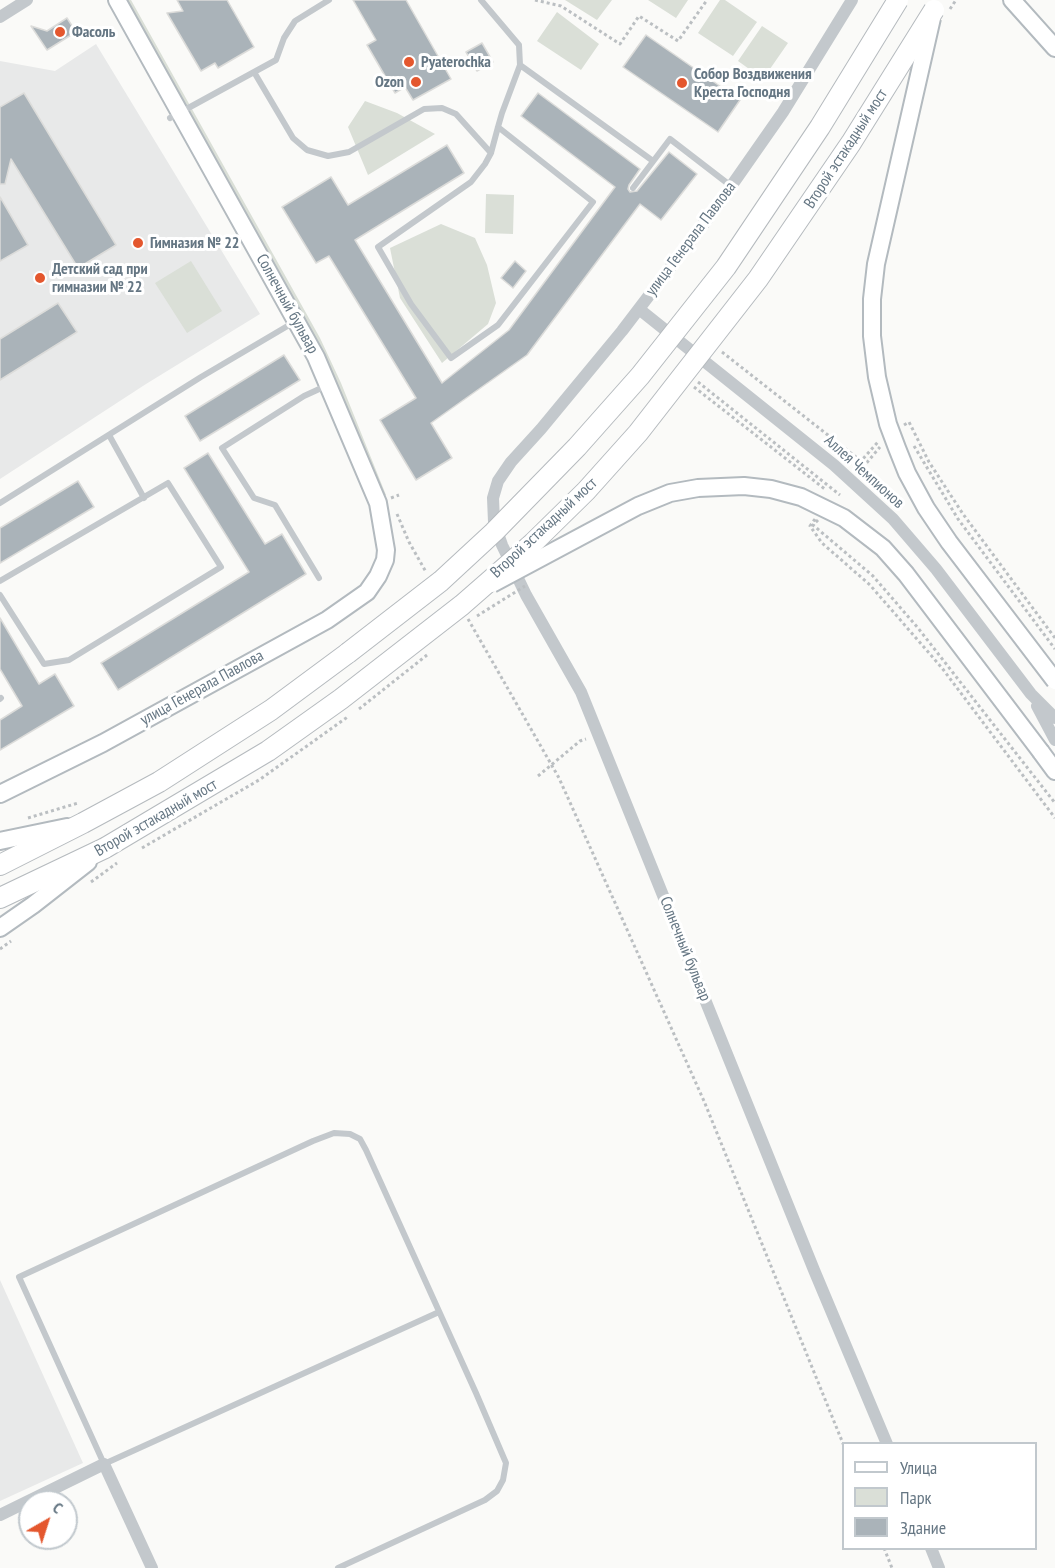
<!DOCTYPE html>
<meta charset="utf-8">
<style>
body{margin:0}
#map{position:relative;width:1055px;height:1568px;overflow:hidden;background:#fafaf8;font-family:"PT Sans Narrow",sans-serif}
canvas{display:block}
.legend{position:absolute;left:842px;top:1442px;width:195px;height:108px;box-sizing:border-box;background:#fff;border:2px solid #c1c8cd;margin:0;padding:8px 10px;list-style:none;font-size:18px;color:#657683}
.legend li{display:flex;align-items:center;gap:12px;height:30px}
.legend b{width:30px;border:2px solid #c1c8cd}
.north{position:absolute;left:18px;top:1490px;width:60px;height:60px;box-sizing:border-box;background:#fff;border:2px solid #c1c8cd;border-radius:50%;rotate:39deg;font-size:16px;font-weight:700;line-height:24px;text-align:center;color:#657683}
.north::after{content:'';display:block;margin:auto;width:21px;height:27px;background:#e4572e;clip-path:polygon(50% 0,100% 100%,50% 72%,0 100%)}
</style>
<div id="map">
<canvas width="1055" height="1568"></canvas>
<ul class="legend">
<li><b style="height:8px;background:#fff"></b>Улица</li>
<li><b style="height:16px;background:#dadfd7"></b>Парк</li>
<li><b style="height:16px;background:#aab3b9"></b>Здание</li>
</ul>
<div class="north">С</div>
</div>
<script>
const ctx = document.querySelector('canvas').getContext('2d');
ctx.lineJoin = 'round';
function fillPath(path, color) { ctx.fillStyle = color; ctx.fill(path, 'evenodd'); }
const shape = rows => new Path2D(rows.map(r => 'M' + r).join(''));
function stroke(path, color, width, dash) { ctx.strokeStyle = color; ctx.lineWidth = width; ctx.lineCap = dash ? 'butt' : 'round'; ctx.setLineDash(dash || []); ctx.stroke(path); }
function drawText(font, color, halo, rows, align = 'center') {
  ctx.font = font + ' "PT Sans Narrow",sans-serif'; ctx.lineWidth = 6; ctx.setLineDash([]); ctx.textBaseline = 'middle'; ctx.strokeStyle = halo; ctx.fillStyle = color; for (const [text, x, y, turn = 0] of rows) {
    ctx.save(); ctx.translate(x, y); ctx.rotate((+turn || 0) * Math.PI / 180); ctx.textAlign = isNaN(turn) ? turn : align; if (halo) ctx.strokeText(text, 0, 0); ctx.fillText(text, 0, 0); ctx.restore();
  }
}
fillPath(shape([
 [96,44,260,314,146,384,0,479,0,61,55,71],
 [0,1280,83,1463,0,1501]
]), '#e8e9e9');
fillPath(shape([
 [126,0,131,0,320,338,341,383,386,495,382,497,337,384,319,344],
 [565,0,612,0,597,20],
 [648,0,688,0,676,18],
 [720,0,725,0,757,22,733,56,698,33],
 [557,12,599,44,581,70,537,41],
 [762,26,788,43,763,79,738,61],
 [365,101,397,113,435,134,368,175,348,127],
 [486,194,514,195,513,234,485,233],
 [441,224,475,238,487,265,496,303,488,324,442,363,400,298,390,248],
 [191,261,222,311,187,333,155,283]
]), '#dadfd7');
const building = shape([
 [177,0,227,0,254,47,218,68,215,63,201,71,167,13,183,11,177,0],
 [353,0,406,0,451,79,413,100,405,87,395,93,367,45,376,40,353,0],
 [67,18,76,32,47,50,31,26,47,31,67,18],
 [646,35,740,100,718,132,623,67,646,35],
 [482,43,493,62,477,71,466,52,482,43],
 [24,93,116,245,78,268,11,159,5,184,0,184,0,107,24,93],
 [538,93,640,169,629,185,628,189,630,192,637,191,669,152,697,174,661,220,640,204,527,355,431,423,452,458,416,480,380,420,416,398,329,256,316,263,282,207,331,177,348,205,447,145,464,173,355,240,442,383,509,330,615,187,521,116,538,93],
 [0,197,28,245,0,261,0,197],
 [515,261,526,271,513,288,501,278,515,261],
 [58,303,77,332,0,380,0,339,58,303],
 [284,355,300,380,200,441,185,416,284,355],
 [208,453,265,544,282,534,306,574,118,690,101,663,249,572,184,468,208,453],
 [78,481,94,507,0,563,0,528,78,481],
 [0,618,39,684,55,674,74,706,0,750,0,720,22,706,0,669,0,618]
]);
fillPath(building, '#aab3b9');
stroke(building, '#dcdcda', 1.5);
const secondary = shape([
 [1012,0,1055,48],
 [1041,752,1055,771],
 [0,794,103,743,327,620,367,592,378,576,385,560,386,550,378,503,316,357,117,0],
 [0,841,67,827],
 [0,928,33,905,88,862]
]);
const primary = shape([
 [0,865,83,823,159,782,271,710,348,653],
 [0,898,105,848]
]);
stroke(secondary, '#b3babf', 20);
stroke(primary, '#b5babe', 22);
stroke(shape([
 [535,0,561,6,620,44,639,16,678,41,707,0],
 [950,9,956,0],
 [722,352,861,461,878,442],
 [698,382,840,495],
 [694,387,826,490],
 [904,425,909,422,929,462,963,514,1055,638],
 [914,446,958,519,1055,649],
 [859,472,880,447],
 [391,498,399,495],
 [397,514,409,542,426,572],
 [815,519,810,526,822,543,870,585,942,668,1055,818],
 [818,520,813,525,873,576,918,628,1055,803],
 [468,619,559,778,704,1101,844,1446],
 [538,776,580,741,586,739],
 [28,818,78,803],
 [91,882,117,863],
 [0,949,11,941],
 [884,1548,892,1568]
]), '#bbbfc2', 3, [3, 3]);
stroke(shape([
 [481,0,519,45,520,65,653,161],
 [254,72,293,138,307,150,328,156,349,152,424,109,442,108,456,114,491,153],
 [170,118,276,60,284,38,295,21,329,0],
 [498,127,593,202,498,325,451,358,411,304,378,247,471,182,485,164,491,153,498,127,502,113,520,65],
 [633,188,670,139,731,186],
 [109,435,144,498],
 [0,503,201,377,296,321],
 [319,578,275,505,254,498,222,448,304,396,328,385],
 [0,581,168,483,221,567,69,660,44,664,0,595],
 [0,699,1,698],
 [338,1568,485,1500,497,1491,503,1480,506,1463,476,1393,366,1150,360,1139,350,1134,334,1133,313,1141,19,1277,104,1464,439,1312]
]), '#c3c8cc', 6);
stroke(shape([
 [852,0,783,112,718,205,622,331,541,429,511,462,498,481,493,498,494,522,502,545,526,595,581,692,814,1270,887,1444],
 [0,17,27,0],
 [639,309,834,465,893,519,936,569,1031,694,1055,718],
 [1037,706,1055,740],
 [0,1515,104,1464,152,1568],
 [931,1548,939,1568]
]), '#c3c8cc', 12);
stroke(secondary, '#fff', 16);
stroke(primary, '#fff', 20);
const secondaryBridge = shape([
 [932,18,876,264,872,299,872,336,877,377,888,424,897,448,907,473,926,508,949,542,1055,681],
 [492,584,638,506,670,493,698,488,744,486,771,489,801,497,844,518,883,548,906,574,1041,752]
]);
const primaryBridge = shape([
 [348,653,441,581,494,532,577,447,640,376,726,267,820,127,898,0],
 [105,848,268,751,341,699,462,605,533,543,586,491,638,433,758,279,851,143,934,10]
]);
stroke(secondaryBridge, '#b3babf', 20, []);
stroke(primaryBridge, '#b5babe', 22, []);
stroke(shape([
 [477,616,525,586],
 [359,709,427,655],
 [142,848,259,780,349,716]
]), '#bbbfc2', 3, [3, 3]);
stroke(secondaryBridge, '#fff', 16);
stroke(primaryBridge, '#fff', 20);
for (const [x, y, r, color] of [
 [60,32,6,"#e4572e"],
 [409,62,6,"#e4572e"],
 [416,82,6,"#e4572e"],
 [682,83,6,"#e4572e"],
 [138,243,6,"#e4572e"],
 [40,278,6,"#e4572e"]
]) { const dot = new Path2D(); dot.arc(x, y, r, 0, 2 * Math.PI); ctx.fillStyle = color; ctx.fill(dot); stroke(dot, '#fff', 2); }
drawText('bold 16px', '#657683', '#fff', [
 ["Фасоль",72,32],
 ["Pyaterochka",421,62],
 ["Собор Воздвижения",694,74],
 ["Креста Господня",694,92],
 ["Ozon",404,82,"right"],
 ["Гимназия № 22",150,243],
 ["Детский сад при",52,269],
 ["гимназии № 22",52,287]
], 'left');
drawText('16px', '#657683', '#fff', [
 ["Второй эстакадный мост",846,149,-57],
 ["улица Генерала Павлова",691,239,-53],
 ["Солнечный бульвар",287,304,61],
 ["Аллея Чемпионов",864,472,42],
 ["Второй эстакадный мост",544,528,-43],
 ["улица Генерала Павлова",202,688,-29],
 ["Второй эстакадный мост",156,818,-30],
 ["Солнечный бульвар",685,949,68]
]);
</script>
